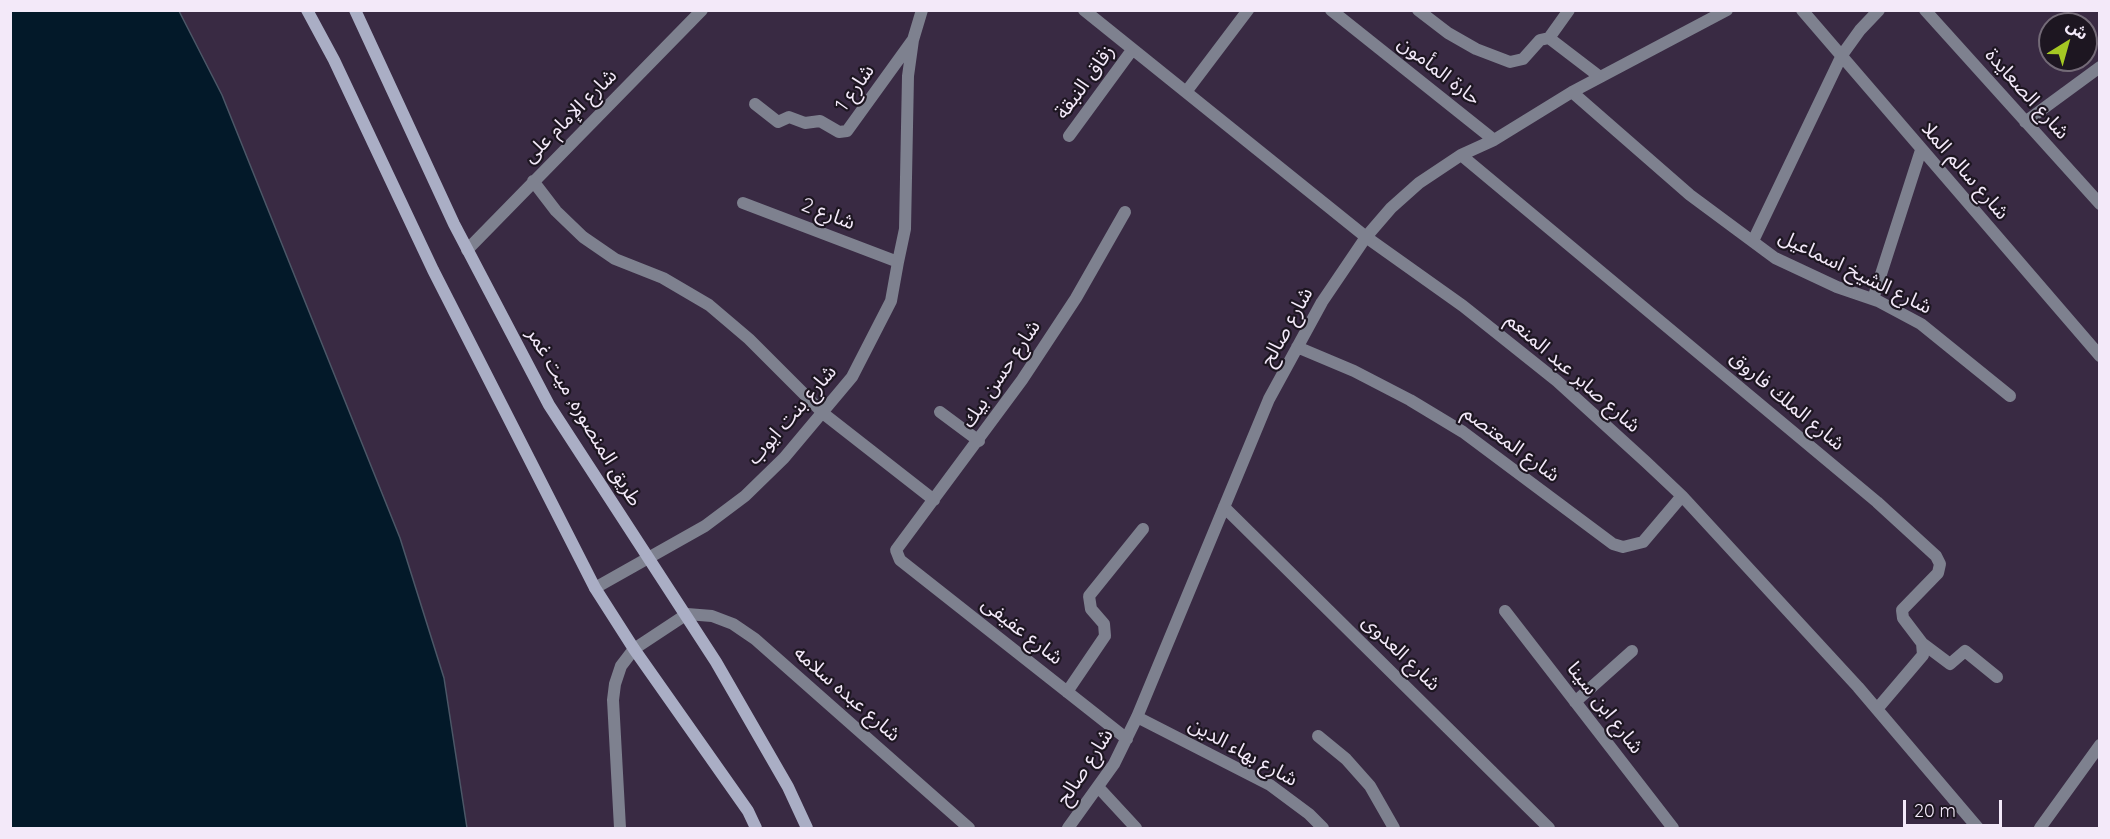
<!DOCTYPE html>
<meta charset="utf-8">
<style>
body{margin:0}
#map{position:relative;width:2110px;height:839px;overflow:hidden;background:#392a43;font-family:Quicksand,"Noto Sans Arabic",sans-serif}
canvas{display:block}
.frame{position:absolute;inset:0;border:12px solid #f3e9f9;pointer-events:none}
.north{position:absolute;left:2038px;top:12px;width:60px;height:60px;box-sizing:border-box;background:#1d1621;border:2px solid #736a77;border-radius:50%;rotate:37deg;font-size:16px;font-weight:700;line-height:24px;text-align:center;color:#f3e9f9}
.north::after{content:'';display:block;margin:auto;width:21px;height:27px;background:#a5c823;clip-path:polygon(50% 0,100% 100%,50% 72%,0 100%)}
.scale{position:absolute;left:1903px;top:800px;width:99px;height:27px;box-sizing:border-box;border:3px solid #f3e9f9;border-top:0;padding-left:8px;font-size:18px;line-height:21px;white-space:nowrap;color:#f3e9f9;-webkit-text-stroke:4px #1d1621;paint-order:stroke}
</style>
<div id="map">
<canvas width="2110" height="839"></canvas>
<div class="frame"></div>
<div class="north">ش</div>
<div class="scale">20 m</div>
</div>
<script>
const ctx = document.querySelector('canvas').getContext('2d');
ctx.lineJoin = 'round';
function fillPath(path, color) { ctx.fillStyle = color; ctx.fill(path, 'evenodd'); }
const shape = rows => new Path2D(rows.map(r => 'M' + r).join(''));
function stroke(path, color, width, dash) { ctx.strokeStyle = color; ctx.lineWidth = width; ctx.lineCap = dash ? 'butt' : 'round'; ctx.setLineDash(dash || []); ctx.stroke(path); }
function drawText(font, color, halo, rows, align = 'center') {
  ctx.font = font + ' Quicksand,"Noto Sans Arabic",sans-serif'; ctx.lineWidth = 4.5; ctx.setLineDash([]); ctx.textBaseline = 'middle'; ctx.strokeStyle = halo; ctx.fillStyle = color; for (const [text, x, y, turn = 0] of rows) {
    ctx.save(); ctx.translate(x, y); ctx.rotate((+turn || 0) * Math.PI / 180); ctx.textAlign = isNaN(turn) ? turn : align; if (halo) ctx.strokeText(text, 0, 0); ctx.fillText(text, 0, 0); ctx.restore();
  }
}
const water = shape([
 [10,11,179,11,222,95,400,538,444,678,467,828,11,828,10,11]
]);
fillPath(water, '#031929');
stroke(water, '#4b5767', 1.5);
stroke(shape([
 [1084,10,1366,237,1463,306,1557,381,1646,462,1682,496,1858,687,1978,828],
 [1331,10,1494,140],
 [1418,10,1448,33,1476,49,1510,62,1523,59,1540,40,1549,38,1600,77],
 [1802,10,2100,356],
 [1925,10,2100,204],
 [1549,38,1569,10],
 [1186,92,1248,10],
 [1572,92,1690,195,1775,258,1837,287,1878,301,1921,324,2010,396],
 [755,104,778,122,789,117,805,123,820,121,839,132,847,131,912,41],
 [2025,122,2100,67],
 [1069,136,1132,50],
 [1461,155,1877,502,1936,556,1940,564,1938,573,1902,610,1903,618,1922,643,1923,655,1877,709],
 [533,181,556,211,583,237,615,259,663,278,709,305,749,339,824,414,934,500],
 [743,203,898,262],
 [1125,212,1076,298,1022,380,896,550,900,560,1127,739],
 [1753,241,1842,55,1860,30,1879,10],
 [467,250,702,10],
 [1873,299,1921,150],
 [1297,347,1354,371,1410,400,1463,432,1613,544,1623,547,1643,542,1682,496],
 [940,412,979,441],
 [1224,507,1549,828],
 [595,588,705,526,745,496,784,458,852,377,891,301,898,262,905,229,908,76,913,40,922,10],
 [1505,611,1673,828],
 [1922,643,1950,664,1965,651,1997,677],
 [1067,692,1105,636,1104,624,1091,609,1089,596,1143,529],
 [1575,702,1632,651],
 [1137,717,1270,785,1309,814,1323,828],
 [1318,736,1346,759,1370,786,1394,828],
 [1099,788,1136,828],
 [620,828,613,700,615,684,621,666,634,649,687,614,712,616,733,624,755,639,969,828],
 [1068,828,1114,764,1137,717,1269,399,1322,302,1366,237,1391,208,1419,183,1461,155,1494,140,1572,92,1727,10],
 [2040,828,2100,745]
]), '#7e818f', 12);
stroke(shape([
 [307,10,334,60,433,270,595,588,634,649,748,811,756,828],
 [355,10,454,224,549,405,716,662,788,787,807,828]
]), '#aaaec5', 12);
drawText('20px', '#f3e9f9', '#1d1621', [
 ["حارة المأمون",1439,71,38],
 ["زقاق النبقة",1085,82,-54],
 ["شارع 1",855,88,-55],
 ["شارع الصعايدة",2027,94,48],
 ["شارع الإمام على",570,116,-45],
 ["شارع سالم الملا",1965,171,49],
 ["شارع 2",828,214,21],
 ["شارع الشيخ اسماعيل",1855,272,26],
 ["شارع صالح",1287,327,-61],
 ["شارع صابر عبد المنعم",1573,373,41],
 ["شارع حسن بيك",1001,374,-56],
 ["شارع الملك فاروق",1787,401,40],
 ["شارع بنت ايوب",792,415,-49],
 ["طريق المنصوره, ميت غمر",584,417,59],
 ["شارع المعتصم",1511,444,36],
 ["شارع عفيفى",1022,631,38],
 ["شارع العدوى",1401,653,44],
 ["شارع عبده سلامه",847,694,41],
 ["شارع ابن سينا",1605,708,52],
 ["شارع بهاء الدين",1243,752,29],
 ["شارع صالح",1085,767,-57]
]);
</script>
